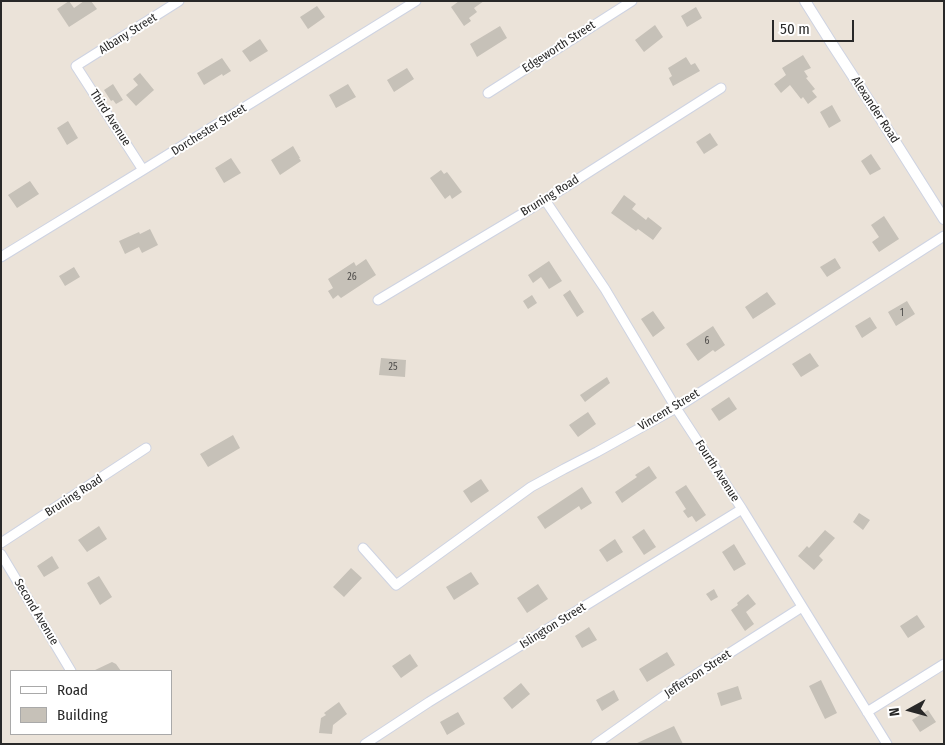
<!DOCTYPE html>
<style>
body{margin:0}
#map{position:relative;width:945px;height:745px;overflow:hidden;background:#ebe3d9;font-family:"Fira Sans Condensed",sans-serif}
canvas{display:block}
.frame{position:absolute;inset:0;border:2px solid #282828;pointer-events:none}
.legend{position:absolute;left:10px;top:670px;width:162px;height:65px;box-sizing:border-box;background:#fff;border:1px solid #a9a9a9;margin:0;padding:6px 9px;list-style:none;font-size:15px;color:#282828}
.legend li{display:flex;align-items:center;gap:10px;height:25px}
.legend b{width:25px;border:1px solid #a9a9a9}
.north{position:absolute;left:885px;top:685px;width:50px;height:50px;-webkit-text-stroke:4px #fff;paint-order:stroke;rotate:263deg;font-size:14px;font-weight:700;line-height:20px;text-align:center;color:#282828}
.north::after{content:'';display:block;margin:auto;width:18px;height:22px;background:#282828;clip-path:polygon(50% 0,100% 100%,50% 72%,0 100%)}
.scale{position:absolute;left:772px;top:20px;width:82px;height:22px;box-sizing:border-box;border:2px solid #282828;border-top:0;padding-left:6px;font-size:15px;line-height:18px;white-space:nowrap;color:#282828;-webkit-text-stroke:4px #fff;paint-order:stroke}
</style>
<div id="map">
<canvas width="945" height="745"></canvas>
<div class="frame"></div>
<ul class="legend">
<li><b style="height:6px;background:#fff"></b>Road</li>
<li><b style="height:14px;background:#c6c1b8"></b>Building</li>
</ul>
<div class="north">N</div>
<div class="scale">50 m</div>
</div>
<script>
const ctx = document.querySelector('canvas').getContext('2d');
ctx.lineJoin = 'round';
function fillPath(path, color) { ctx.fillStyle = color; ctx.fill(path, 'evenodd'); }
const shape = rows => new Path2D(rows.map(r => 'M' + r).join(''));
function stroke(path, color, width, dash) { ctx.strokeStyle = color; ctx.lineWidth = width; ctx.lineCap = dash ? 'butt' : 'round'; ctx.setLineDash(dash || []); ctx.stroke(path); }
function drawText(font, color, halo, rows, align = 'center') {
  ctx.font = font + ' "Fira Sans Condensed",sans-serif'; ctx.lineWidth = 4; ctx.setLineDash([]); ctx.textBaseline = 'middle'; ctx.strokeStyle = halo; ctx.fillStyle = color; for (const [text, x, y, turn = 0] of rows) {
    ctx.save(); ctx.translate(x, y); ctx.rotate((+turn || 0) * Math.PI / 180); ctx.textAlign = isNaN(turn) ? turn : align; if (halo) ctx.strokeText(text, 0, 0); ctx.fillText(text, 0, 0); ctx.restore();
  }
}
fillPath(shape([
 [69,1,74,8,84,1,91,1,97,9,69,27,57,9],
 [459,1,484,1,474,8,477,12,469,18,471,21,464,26,451,7],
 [317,6,325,17,308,29,300,17],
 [696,7,702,18,687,27,681,16],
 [655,25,663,37,644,52,635,40],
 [500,26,507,38,477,57,470,44],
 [260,39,268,51,250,62,242,51],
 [803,55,811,68,804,71,808,77,806,78,815,89,812,91,817,97,808,104,803,97,801,99,790,85,781,93,774,84,786,75,782,68],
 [686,57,691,65,695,63,700,71,673,86,669,78,672,76,668,68],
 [222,58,231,71,223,76,222,74,204,85,197,73],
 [407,68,414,79,394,92,387,80],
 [140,73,154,90,136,106,126,95,138,85,133,79],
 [113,84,123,100,116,104,113,100,111,101,104,90],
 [348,84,356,97,336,108,329,95],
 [832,105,841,121,829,128,820,112],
 [68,121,78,138,67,145,57,128],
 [710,133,718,145,704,154,696,142],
 [293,146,300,158,299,158,301,161,280,175,271,160],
 [871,154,881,169,870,175,861,161],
 [231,158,241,173,224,183,215,168],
 [441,170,444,174,447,172,462,192,452,199,450,195,445,199,430,178],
 [30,181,39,194,17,208,8,195],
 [624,195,636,204,632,209,646,220,648,217,662,228,653,240,638,229,636,231,611,213],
 [884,216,899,239,879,252,872,242,879,237,871,225],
 [150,229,158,245,142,253,139,247,125,254,119,241,139,232,140,234],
 [835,258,841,268,827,277,820,267],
 [366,259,376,275,341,298,338,295,333,299,328,291,333,288,328,279,354,262,356,266],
 [549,261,562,281,549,289,541,277,533,283,528,275],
 [74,267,80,277,65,286,59,276],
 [570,290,584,312,577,317,563,295],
 [767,292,776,304,753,319,745,307],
 [532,295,537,303,528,309,523,301],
 [907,301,915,314,896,326,888,312],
 [653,311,665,328,653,337,641,319],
 [870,317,877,328,862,338,855,326],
 [713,326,725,345,715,352,713,350,698,361,686,344],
 [810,353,819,366,801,377,792,364],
 [381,358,406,360,405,377,379,375],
 [607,377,610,383,585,402,580,395],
 [729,397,737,409,719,421,711,409],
 [588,412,596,424,578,437,569,425],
 [233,435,240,448,208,467,200,454],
 [649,466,657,478,622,503,615,492,637,477,635,475],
 [481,479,489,491,471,503,463,491],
 [686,485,706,515,696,522,692,516,688,518,683,511,686,509,675,492],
 [582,487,592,503,581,510,579,506,545,529,537,517],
 [859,513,870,520,863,530,853,522],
 [99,526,107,539,87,552,78,540],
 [644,529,656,547,644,555,632,537],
 [825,530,835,538,819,556,823,560,814,570,798,556,807,546,809,548],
 [615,539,623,552,607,562,599,550],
 [734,544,746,564,734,571,722,552],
 [52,556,59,568,44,577,37,566],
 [351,568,362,578,344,597,333,587],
 [471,572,479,584,454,600,446,587],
 [99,576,112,597,100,605,87,583],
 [538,584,548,599,527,613,517,598],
 [714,589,718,597,711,601,706,594],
 [748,594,756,604,746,612,754,624,745,631,731,610,738,605,737,603],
 [917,615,925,627,908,638,900,626],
 [589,627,597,640,582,648,575,636],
 [667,652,675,665,647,682,639,669],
 [410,654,418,666,401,678,392,666],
 [112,662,116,664,121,671,93,671],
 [821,680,837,713,825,719,809,686],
 [521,683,530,694,512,709,503,698],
 [738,686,742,699,721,706,717,693],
 [614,690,619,700,602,711,596,700],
 [339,702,347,714,333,725,332,734,319,733,321,718,326,715,324,713],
 [928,710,936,722,920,732,912,720],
 [458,712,465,724,447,735,440,722],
 [674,726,683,744,635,744]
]), '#c6c1b8');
const minor = shape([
 [488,93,632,1],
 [143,170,76,66,179,1],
 [545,200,605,289,676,408,742,509,887,744],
 [1,257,143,170,416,1],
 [378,300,545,200,721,88],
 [1,543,146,448],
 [363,548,396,585,531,487,564,469,597,452,676,408,944,236],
 [1,554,71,671],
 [867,712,944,664],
 [365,744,429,702,742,509],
 [596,744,681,684,802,607]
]);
const tertiary = shape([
 [805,1,832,44,877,113,944,219]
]);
stroke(minor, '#ced3e2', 11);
stroke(tertiary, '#ced3e2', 12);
stroke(minor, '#fff', 9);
stroke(tertiary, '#fff', 10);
drawText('10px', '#504e4c', null, [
 ["26",352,277],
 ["1",902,313],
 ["6",707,341],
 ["25",393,367]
]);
drawText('12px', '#282828', '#fff', [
 ["Albany Street",128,34,-32],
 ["Edgeworth Street",559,47,-33],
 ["Alexander Road",875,110,57],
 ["Third Avenue",110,118,57],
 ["Dorchester Street",209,130,-32],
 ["Bruning Road",550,196,-32],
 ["Vincent Street",669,410,-31],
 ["Fourth Avenue",717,471,57],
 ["Bruning Road",74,496,-33],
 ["Second Avenue",36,612,59],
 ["Islington Street",553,626,-32],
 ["Jefferson Street",698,674,-33]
]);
</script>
